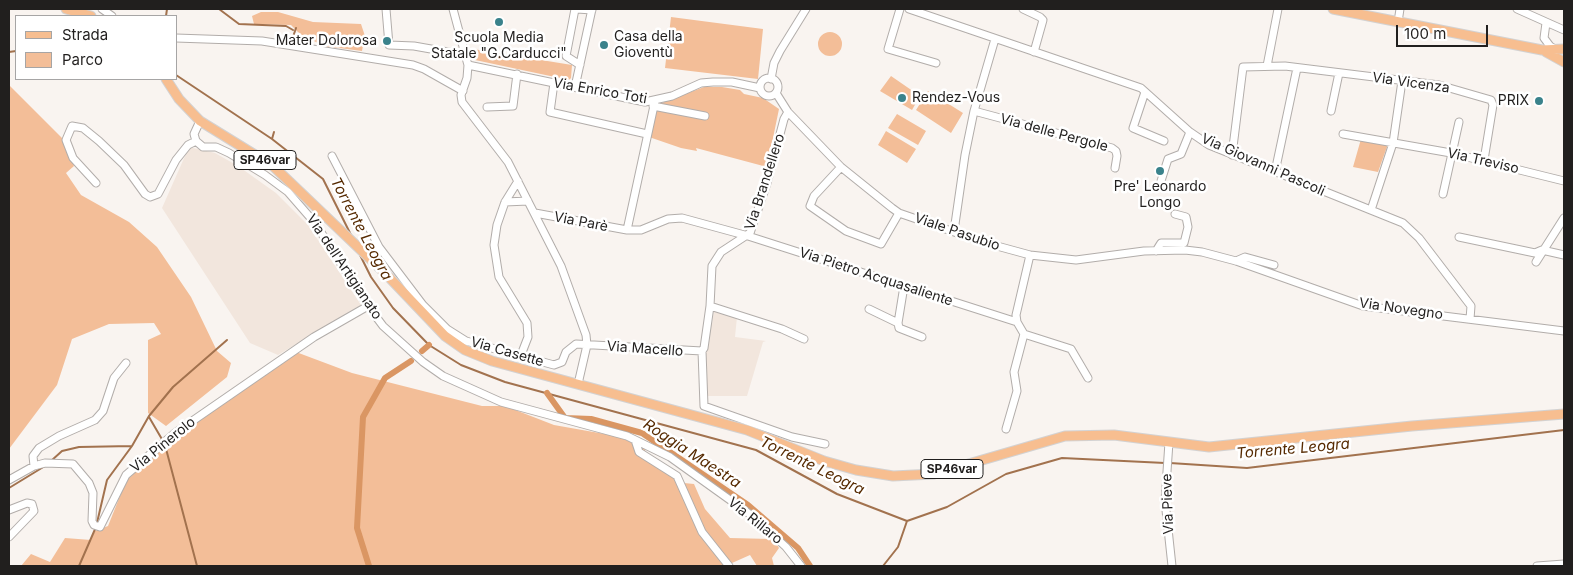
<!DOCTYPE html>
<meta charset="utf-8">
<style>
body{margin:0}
#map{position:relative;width:1573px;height:575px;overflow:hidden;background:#f9f4f0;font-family:Inter,sans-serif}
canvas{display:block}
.frame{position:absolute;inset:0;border:10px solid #211f1e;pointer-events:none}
.legend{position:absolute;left:15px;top:15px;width:162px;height:65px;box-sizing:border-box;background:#fff;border:1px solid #a6a5a5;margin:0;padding:6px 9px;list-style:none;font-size:15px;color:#211f1e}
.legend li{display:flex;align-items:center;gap:10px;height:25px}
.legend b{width:25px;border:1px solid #a6a5a5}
.scale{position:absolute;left:1396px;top:25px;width:92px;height:22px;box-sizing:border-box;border:2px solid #211f1e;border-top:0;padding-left:6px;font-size:15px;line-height:18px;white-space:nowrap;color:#211f1e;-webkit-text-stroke:4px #fff;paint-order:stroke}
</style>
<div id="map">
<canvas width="1573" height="575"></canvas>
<div class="frame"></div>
<ul class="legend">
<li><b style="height:6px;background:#f7be90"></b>Strada</li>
<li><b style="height:14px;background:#f3be98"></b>Parco</li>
</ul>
<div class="scale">100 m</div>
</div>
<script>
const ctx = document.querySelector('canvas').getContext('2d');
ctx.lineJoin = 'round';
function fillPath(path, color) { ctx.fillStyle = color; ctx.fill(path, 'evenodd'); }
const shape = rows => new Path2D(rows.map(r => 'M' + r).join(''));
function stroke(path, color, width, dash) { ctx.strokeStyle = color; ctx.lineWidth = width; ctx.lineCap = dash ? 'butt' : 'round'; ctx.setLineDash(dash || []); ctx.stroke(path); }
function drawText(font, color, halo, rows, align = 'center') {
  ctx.font = font + ' Inter,sans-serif'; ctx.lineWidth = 5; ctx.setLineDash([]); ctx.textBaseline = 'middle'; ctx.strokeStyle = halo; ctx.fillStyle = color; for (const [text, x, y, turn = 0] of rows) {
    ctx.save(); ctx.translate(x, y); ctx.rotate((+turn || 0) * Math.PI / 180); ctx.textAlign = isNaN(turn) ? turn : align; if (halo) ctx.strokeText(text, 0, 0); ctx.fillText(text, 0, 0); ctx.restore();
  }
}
fillPath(shape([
 [189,147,215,153,238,166,276,193,308,225,361,305,278,355,250,343,162,208],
 [714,310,737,317,735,337,766,341,763,342,747,396,707,396,701,384,708,328,712,324]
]), '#f2e6dd');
fillPath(shape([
 [261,12,278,12,313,22,361,24,366,39,364,40,362,51,324,46,300,34,291,25,254,24,252,16],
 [671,17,763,29,758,79,665,68],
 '818 44a12 12 0 1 1 24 0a12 12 0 1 1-24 0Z',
 [467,48,572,65,571,78,569,80,475,60],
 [891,76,920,96,912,110,880,91],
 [9,85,63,139,74,166,66,173,81,195,129,222,157,247,191,297,217,351,231,363,227,377,166,426,148,413,148,340,161,334,154,323,109,324,72,339,57,385,9,449],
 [704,87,722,87,740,90,744,94,763,98,779,109,767,167,696,148,697,151,681,148,649,137,656,107,659,104],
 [928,91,963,113,951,133,916,110],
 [897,114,926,131,918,145,888,128],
 [886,131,916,149,907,163,878,145],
 [1361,139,1388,144,1378,172,1353,167],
 [296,352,352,373,482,406,505,406,554,425,616,436,644,447,649,462,679,479,703,539,728,566,21,566,31,554,50,562,65,538,91,540,95,531,108,526,126,481,172,438],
 [684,483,694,484,705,509,730,538,771,539,776,543,779,548,772,558,774,566,757,566,750,555,732,563,708,541]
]), '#f3be98');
stroke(shape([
 [219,9,239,24,286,26,293,30],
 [166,16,167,9],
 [291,43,296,28],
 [9,52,16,51],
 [176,75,272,139,323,179,351,235],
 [272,139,274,132],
 [360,255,371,277,393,308,429,345,461,365,505,382,756,450,837,494,907,521,947,507,1006,474,1062,458,1165,463],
 [149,417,163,441],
 [165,445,197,566],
 [51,461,62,451,79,447,132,446],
 [1170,463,1247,468,1564,430],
 [9,488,45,466],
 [79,566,96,527,107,480,132,446,149,416,173,387,227,340],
 [883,566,898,547,907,521]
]), '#a2724e', 2);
stroke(shape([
 [422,351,429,345],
 [547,393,565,418,591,419,642,433,748,505,798,548,810,566],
 [369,566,357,528,363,417,385,378,411,361]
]), '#da9663', 6);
const minor = shape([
 [102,9,112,16],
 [386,9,389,45,414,46,459,54,464,51],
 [453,9,468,65,467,78,461,95,462,102,508,162,561,266,586,335,587,345,578,384],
 [575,9,566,56,580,65],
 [577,9,592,10],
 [900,9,888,49,936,63],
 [909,9,1141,88,1190,132,1209,145,1403,223,1419,238,1471,306,1470,319],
 [1023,9,1040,17,1043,20,1034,52],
 [1517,9,1564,30],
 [1398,22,1400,9],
 [1546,23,1544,38,1550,46,1556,50],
 [176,38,262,41,413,65,424,69,463,91],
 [468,65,645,102,672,96,701,83,713,82,732,82,760,88],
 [1267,66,1278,9],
 '760 87a9 9 0 1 1 18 0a9 9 0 1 1-18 0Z',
 [771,79,774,63,780,51,806,9],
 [554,83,550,112,647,134],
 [575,87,592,9],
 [1145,92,1133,128,1164,141],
 [776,93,788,112,841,167,892,208,899,213,986,243,1030,255,1076,260,1144,251,1185,250,1202,252,1236,261,1363,306,1564,331],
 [653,106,705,116],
 [487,107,513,106,517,74],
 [974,111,1112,148,1116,151,1117,156,1115,168],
 [1331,111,1339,73],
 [788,112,784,119,767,183,750,233,721,252,712,266,710,306,704,348,702,351,704,406,792,437,825,444],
 [200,121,194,134,196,141,203,147,216,147,229,153,265,175,288,192,315,223,368,306,383,326,423,362,443,376,501,402,627,436,670,457,751,515,786,547,801,566],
 [1343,134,1451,153,1564,181],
 [1232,155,1243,67,1285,66,1439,85,1491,100,1493,105,1484,160],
 [332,156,379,247,423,305,447,329,466,341,554,365,562,362,566,352,576,344,702,351],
 [841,167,814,196,810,206,846,231,881,244,899,213],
 [1275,172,1297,68],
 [518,181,505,202,497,225,494,245,499,277,527,323,528,337,521,355],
 [1161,181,1168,159,1181,154,1190,132],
 [96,183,73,158,66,140,72,126,83,128,99,141,124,165,145,194,150,197,158,194,176,160,188,145,196,141],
 [1443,194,1459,122],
 [505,202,528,201],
 [1371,210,1393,143,1402,81],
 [535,213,627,230,655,101],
 [627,230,641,230,668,219,682,218,748,236,1017,322],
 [954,231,965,155,974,111,995,39],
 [1459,237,1535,253,1542,250],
 [1542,250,1564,255],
 [1156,251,1161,243,1184,243,1188,227,1186,217,1175,214],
 [1030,255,1016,315,1017,322,1024,334,1071,349,1088,378],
 [1236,261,1245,257,1274,265],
 [1536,262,1564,218],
 [710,306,782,329,804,339],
 [869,309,898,323,904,286],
 [898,323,899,328,922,337],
 [1006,429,1017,391,1014,372,1024,334],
 [635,440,639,452,677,476,702,532,729,566],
 [1169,442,1165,501,1172,566],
 [34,466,33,456,39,448,59,436,95,420,103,411,114,378,126,363],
 [9,480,34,466,45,463,73,464,89,483,93,493,92,521,94,525,100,527,126,475,175,433,314,337,368,306],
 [9,510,27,503,32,504,34,511,9,537],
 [1537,566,1564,564]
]);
const major = shape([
 [66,9,91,16],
 [1333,9,1542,50,1564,49],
 [1546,52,1564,62],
 [166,79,179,99,200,121,273,166,385,273,445,336,465,350,492,361,747,430,824,461,856,470,893,476,934,474,1065,436,1114,435,1209,447,1412,426,1564,414]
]);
stroke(minor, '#b2adaa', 9);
stroke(major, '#d3d2d2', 11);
stroke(minor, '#fff', 7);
stroke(major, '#f7be90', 9);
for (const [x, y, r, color] of [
 [499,22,5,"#3a828b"],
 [387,41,5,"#3a828b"],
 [604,45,5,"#3a828b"],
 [902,98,5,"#3a828b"],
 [1539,101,5,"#3a828b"],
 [1160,171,5,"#3a828b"]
]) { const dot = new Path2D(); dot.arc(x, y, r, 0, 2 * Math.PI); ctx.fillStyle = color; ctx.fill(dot); stroke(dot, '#fff', 2); }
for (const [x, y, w] of [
 [265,160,62],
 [952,469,62]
]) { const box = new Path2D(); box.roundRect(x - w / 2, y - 9.5, w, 19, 4); ctx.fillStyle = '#fff'; ctx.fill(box); stroke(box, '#211f1e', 1); }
drawText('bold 12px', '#211f1e', null, [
 ["SP46var",265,160],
 ["SP46var",952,469]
]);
drawText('14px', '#211f1e', '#fff', [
 ["Casa della",614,37],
 ["Gioventù",614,53],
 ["Scuola Media",499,38,"center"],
 ["Statale \"G.Carducci\"",499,54,"center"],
 ["Mater Dolorosa",377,41,"right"],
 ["Rendez-Vous",912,98],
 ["PRIX",1529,101,"right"],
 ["Pre' Leonardo",1160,187,"center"],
 ["Longo",1160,203,"center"]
], 'left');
drawText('14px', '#211f1e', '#fff', [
 ["Via Vicenza",1411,83,8],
 ["Via Enrico Toti",600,91,10],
 ["Via delle Pergole",1054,133,15],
 ["Via Treviso",1483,161,13],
 ["Via Giovanni Pascoli",1263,165,24],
 ["Via Brandellero",765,182,-72],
 ["Via Parè",581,222,11],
 ["Viale Pasubio",957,232,19],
 ["Via dell'Artigianato",344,267,56],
 ["Via Pietro Acquasaliente",876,277,18],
 ["Via Novegno",1401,309,8],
 ["Via Macello",645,349,4],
 ["Via Casette",507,352,16],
 ["Via Pinerolo",163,445,-39],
 ["Via Pieve",1168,504,-92],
 ["Via Rillaro",755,521,39]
]);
drawText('italic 15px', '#562a01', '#fff', [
 ["Torrente Leogra",361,229,62],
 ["Torrente Leogra",1293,449,-5],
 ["Roggia Maestra",692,454,33],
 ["Torrente Leogra",812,466,26]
]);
</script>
